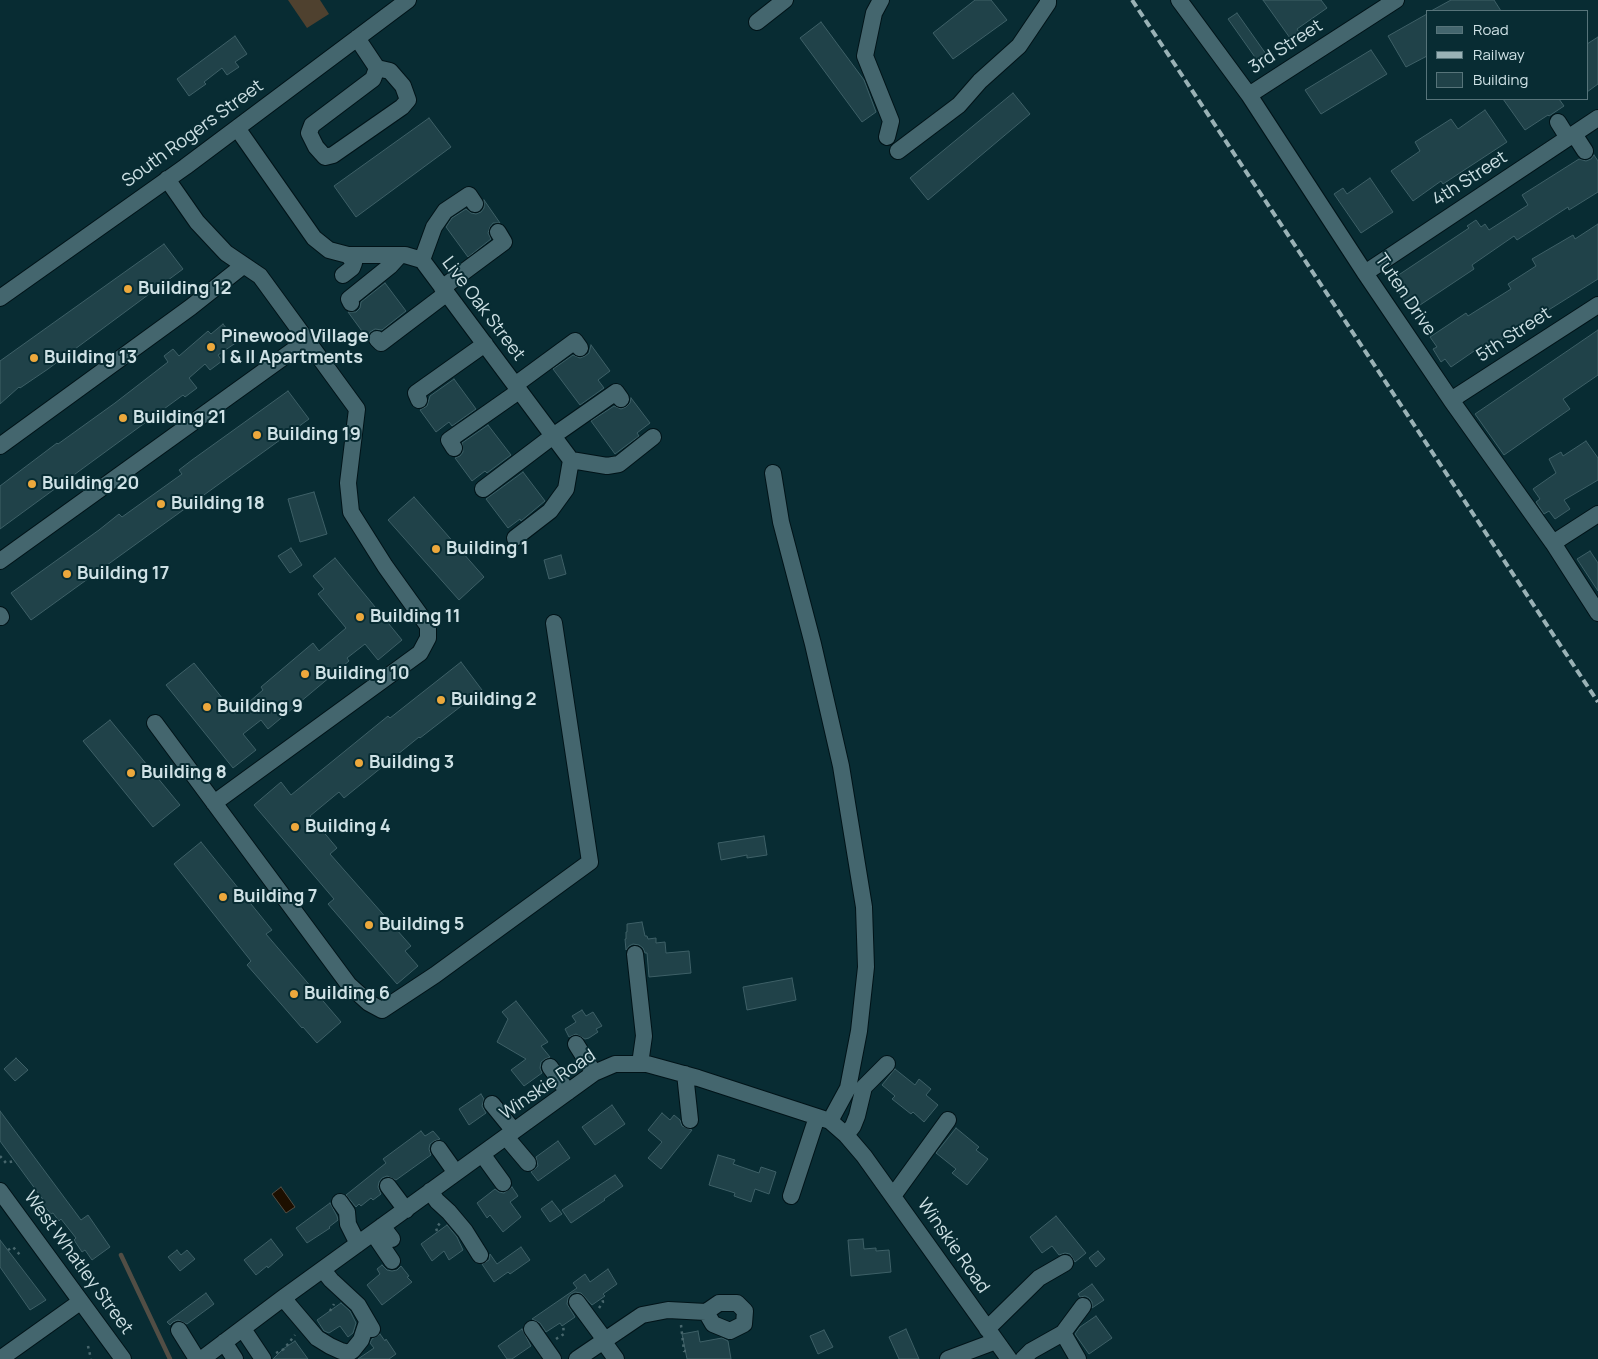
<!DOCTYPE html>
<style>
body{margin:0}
#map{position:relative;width:1598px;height:1359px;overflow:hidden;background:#082c33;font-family:Manrope,sans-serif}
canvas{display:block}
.legend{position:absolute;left:1426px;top:10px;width:162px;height:90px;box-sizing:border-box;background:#082c33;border:1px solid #57747a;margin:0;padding:6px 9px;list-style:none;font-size:15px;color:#cee1e5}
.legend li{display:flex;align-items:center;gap:10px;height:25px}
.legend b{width:25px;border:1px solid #57747a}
</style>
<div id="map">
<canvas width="1598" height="1359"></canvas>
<ul class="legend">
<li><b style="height:6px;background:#44666e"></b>Road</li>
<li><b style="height:6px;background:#9ab2b6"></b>Railway</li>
<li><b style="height:14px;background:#204249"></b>Building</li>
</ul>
</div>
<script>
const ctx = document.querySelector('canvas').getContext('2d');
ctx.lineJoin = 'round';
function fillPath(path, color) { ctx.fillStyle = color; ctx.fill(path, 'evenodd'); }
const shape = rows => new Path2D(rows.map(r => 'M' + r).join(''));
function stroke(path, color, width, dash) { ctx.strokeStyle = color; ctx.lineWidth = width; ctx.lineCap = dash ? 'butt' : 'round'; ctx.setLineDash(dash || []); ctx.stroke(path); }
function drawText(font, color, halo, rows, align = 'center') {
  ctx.font = font + ' Manrope,sans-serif'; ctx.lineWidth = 4; ctx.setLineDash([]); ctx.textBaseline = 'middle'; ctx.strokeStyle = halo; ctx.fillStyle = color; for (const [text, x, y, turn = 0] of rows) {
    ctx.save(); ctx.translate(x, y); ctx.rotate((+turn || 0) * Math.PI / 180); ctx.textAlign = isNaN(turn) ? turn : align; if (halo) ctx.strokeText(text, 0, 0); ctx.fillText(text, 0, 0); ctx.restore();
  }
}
fillPath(shape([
 [288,0,320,0,329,14,307,28]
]), '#4f412f');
const water = shape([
 [281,1187,295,1207,286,1213,272,1194,281,1187]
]);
fillPath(water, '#1d0f00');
stroke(water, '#524e45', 1);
stroke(shape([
 [121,1255,170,1359]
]), '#524e45', 4.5);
const building = shape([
 [975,0,991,0,1007,20,953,59,933,33,975,0],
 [1263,0,1321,0,1327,8,1297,29,1299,32,1290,38,1263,0],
 [1451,0,1494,0,1501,11,1431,11,1451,0],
 [1237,13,1266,54,1257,60,1228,19,1237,13],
 [1427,14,1427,56,1406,67,1388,36,1427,14],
 [821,22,864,80,876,112,862,122,800,38,821,22],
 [235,36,247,54,235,62,239,67,227,75,222,68,204,82,206,84,189,96,177,79,235,36],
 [1598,37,1598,84,1587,92,1587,44,1598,37],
 [1371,50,1387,74,1321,114,1305,90,1371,50],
 [1013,93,1030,114,928,200,910,178,1013,93],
 [1503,99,1559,99,1564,106,1549,116,1548,115,1525,130,1503,99],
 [1485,110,1507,142,1443,184,1441,181,1413,201,1391,171,1420,151,1415,142,1451,119,1458,129,1485,110],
 [429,118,451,147,356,217,334,186,429,118],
 [1594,155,1598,161,1598,192,1569,210,1568,207,1517,240,1514,236,1472,265,1474,269,1411,311,1391,280,1469,228,1467,226,1476,220,1481,227,1485,224,1489,230,1528,205,1522,195,1579,159,1586,161,1591,159,1594,155],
 [1370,178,1393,212,1361,233,1334,194,1343,188,1347,194,1370,178],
 [484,200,500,223,493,223,490,227,488,233,491,239,468,257,446,227,452,218,466,209,471,213,476,214,481,212,484,208,484,200],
 [1598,224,1598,279,1480,353,1477,349,1451,367,1445,359,1441,362,1433,349,1437,347,1430,337,1466,313,1468,316,1511,289,1508,284,1536,266,1532,259,1573,235,1575,239,1598,224],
 [164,244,183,269,48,369,20,388,19,387,0,404,0,361,164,244],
 [385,283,406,311,382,330,375,329,370,332,367,338,348,312,356,312,360,308,361,302,385,283],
 [223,324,237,342,218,355,222,361,210,370,205,364,189,378,197,388,185,397,183,395,0,529,0,486,57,443,58,444,115,403,168,362,164,356,173,349,179,356,208,331,211,334,223,324],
 [1598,330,1598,375,1563,399,1570,409,1504,455,1475,414,1598,330],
 [591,345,610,371,598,380,604,388,580,405,553,369,573,355,580,358,585,356,589,353,591,345],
 [454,379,476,409,452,426,449,422,436,432,420,410,427,406,430,396,454,379],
 [288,391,309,419,31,620,11,593,99,530,119,514,122,517,182,474,179,470,192,460,288,391],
 [631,398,650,423,637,433,639,436,615,454,591,421,614,406,621,409,626,407,630,403,631,398],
 [488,425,511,455,487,473,485,471,472,481,455,458,460,456,463,452,462,443,488,425],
 [1586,441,1598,458,1598,480,1564,500,1570,509,1555,519,1549,511,1544,514,1536,502,1540,499,1533,489,1556,473,1549,459,1561,452,1563,456,1586,441],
 [523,472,545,501,521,521,520,519,508,528,486,499,523,472],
 [314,492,327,534,300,542,288,499,314,492],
 [414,497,484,577,459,600,388,520,414,497],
 [291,548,302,565,290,573,278,556,291,548],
 [1590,551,1598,563,1598,591,1577,559,1590,551],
 [561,555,566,574,549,579,544,560,561,555],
 [335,558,402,640,378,660,365,644,347,658,349,661,268,729,261,720,243,734,256,750,233,768,166,685,194,663,235,714,263,690,261,687,313,643,319,651,346,628,318,594,324,589,313,576,335,558],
 [461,662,482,690,420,738,419,737,344,798,339,792,310,816,337,848,330,854,411,946,405,951,418,966,397,984,328,904,334,899,254,805,281,782,291,795,388,716,390,718,461,662],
 [110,720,180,805,153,827,83,741,110,720],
 [764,836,767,855,747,858,747,855,721,860,718,843,764,836],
 [201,842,272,930,266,934,341,1022,317,1043,303,1027,302,1028,247,965,251,961,174,864,201,842],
 [642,922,645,936,647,936,648,939,656,938,656,943,665,942,666,953,689,951,691,973,649,977,647,953,645,953,643,948,639,945,633,944,629,946,626,950,625,939,626,939,626,932,627,932,627,924,642,922],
 [792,978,796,1000,747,1010,743,987,792,978],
 [516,1001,548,1042,541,1046,550,1057,545,1059,541,1062,540,1068,542,1073,524,1086,511,1070,526,1059,497,1042,508,1019,502,1012,516,1001],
 [582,1010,586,1016,593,1012,602,1026,596,1029,598,1032,589,1038,585,1039,576,1034,569,1037,565,1029,576,1022,572,1016,582,1010],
 [16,1058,28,1070,15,1081,4,1069,16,1058],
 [895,1069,915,1085,919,1079,931,1089,926,1095,938,1105,924,1122,913,1112,911,1114,892,1099,895,1096,882,1085,895,1069],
 [481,1094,484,1099,482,1106,486,1113,469,1125,459,1109,481,1094],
 [612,1105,625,1124,595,1145,582,1127,612,1105],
 [0,1111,81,1220,88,1215,110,1247,92,1260,85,1250,82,1252,74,1240,76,1238,61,1219,59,1221,53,1213,51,1214,42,1203,44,1201,0,1141,0,1111],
 [662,1113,670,1120,674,1115,680,1120,682,1126,692,1130,661,1169,648,1158,662,1142,648,1130,662,1113],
 [956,1128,979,1147,976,1150,988,1159,967,1185,952,1173,956,1169,936,1153,956,1128],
 [421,1131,425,1136,433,1131,440,1139,434,1141,430,1144,429,1149,431,1155,396,1180,387,1176,382,1178,379,1182,378,1187,381,1194,373,1200,371,1198,361,1206,359,1204,356,1207,346,1195,386,1163,383,1159,421,1131],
 [558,1141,570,1158,538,1181,531,1172,538,1166,536,1157,558,1141],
 [718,1155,735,1160,733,1164,759,1173,761,1167,776,1172,769,1194,755,1189,751,1202,734,1196,735,1193,709,1185,718,1155],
 [615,1175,623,1186,604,1199,605,1200,571,1223,562,1210,615,1175],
 [512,1187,518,1196,510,1202,521,1217,503,1232,490,1215,487,1218,477,1203,495,1189,499,1192,504,1193,512,1187],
 [552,1201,562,1214,550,1222,541,1209,552,1201],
 [330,1203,337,1216,338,1220,329,1227,330,1228,307,1243,296,1228,330,1203],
 [1056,1216,1086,1253,1075,1262,1070,1254,1065,1253,1059,1255,1052,1246,1042,1253,1030,1237,1056,1216],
 [447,1225,457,1237,463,1250,449,1260,444,1251,432,1261,421,1244,447,1225],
 [271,1239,283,1255,268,1268,267,1266,256,1275,244,1260,271,1239],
 [863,1239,864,1249,876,1248,876,1251,889,1250,891,1272,851,1276,848,1240,863,1239],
 [0,1240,46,1300,30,1310,0,1267,0,1240],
 [521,1247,530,1260,510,1274,508,1272,494,1282,482,1264,489,1260,490,1254,497,1264,521,1247],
 [177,1250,181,1255,187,1250,195,1259,180,1271,168,1257,177,1250],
 [1098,1251,1105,1259,1096,1267,1089,1258,1098,1251],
 [382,1265,387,1270,392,1271,397,1270,401,1266,409,1276,407,1277,412,1282,382,1305,367,1285,380,1274,377,1269,382,1265],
 [608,1269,617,1284,603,1294,605,1296,592,1305,581,1293,575,1292,571,1294,568,1298,567,1304,575,1317,562,1326,560,1323,546,1332,540,1323,532,1319,577,1288,573,1283,585,1274,590,1282,608,1269],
 [1092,1284,1104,1300,1092,1308,1092,1302,1089,1298,1085,1296,1080,1297,1078,1294,1092,1284],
 [206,1293,214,1304,187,1324,178,1320,173,1322,170,1325,167,1322,206,1293],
 [341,1303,350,1311,356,1323,353,1333,348,1337,340,1326,329,1333,324,1331,317,1320,341,1303],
 [1096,1316,1112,1338,1089,1354,1075,1334,1080,1327,1096,1316],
 [522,1329,531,1346,512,1359,507,1359,498,1346,522,1329],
 [906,1329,919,1359,899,1359,889,1337,906,1329],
 [824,1330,833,1347,818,1354,810,1336,824,1330],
 [698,1331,700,1342,722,1338,728,1341,731,1359,687,1359,682,1334,698,1331],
 [380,1334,385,1341,386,1339,396,1354,389,1359,358,1359,374,1348,370,1343,372,1339,380,1334],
 [295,1341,308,1359,273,1359,283,1349,295,1341]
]);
fillPath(building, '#204249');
stroke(building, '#3e6067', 1);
const minor = shape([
 [881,0,874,13,865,56,891,121,887,137],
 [1179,0,1249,95,1365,273,1451,400,1553,543,1598,613],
 [757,22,785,0],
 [357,38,377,68,390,71,403,86,408,100,402,107,333,155,325,157,316,147,309,133,312,125,373,79,377,68],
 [1249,95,1396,0],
 [1558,122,1568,138],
 [237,128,314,238,329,250,348,255,405,255,422,260,571,460],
 [1574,134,1585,151],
 [898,151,959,105,980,81,1019,46,1048,3,1048,0],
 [167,179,197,222,226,253,260,276,357,409,348,483,351,512,385,566,428,626,428,638,420,653,214,803],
 [422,260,434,227,445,211,469,195,475,204],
 [1365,273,1598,118],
 [343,275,352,268,354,263,348,255],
 [442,288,504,242,498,232],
 [0,298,185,167,408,0],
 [351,303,349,299,390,266,400,255],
 [377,339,381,343,447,293],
 [515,385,575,341,580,348],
 [419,400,416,393,485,344],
 [1451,400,1598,305],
 [0,446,191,307,244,265],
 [454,448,449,440,519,391],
 [571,460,607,466,619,464,653,437],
 [773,473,781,522,813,644,841,766,864,907,866,967,859,1031,848,1088,830,1121],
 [483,489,553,436,616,392,621,399],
 [515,538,550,511,566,489,571,460],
 [1553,543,1598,514],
 [0,561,306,341],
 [0,615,1,617],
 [155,723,349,985,369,1003,382,1010,435,975,590,862,554,623],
 [635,954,644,1036,640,1064],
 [576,1044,594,1073],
 [550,1067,568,1092],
 [685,1074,690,1120],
 [492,1104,514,1131],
 [846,1135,853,1126,857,1116,864,1087,887,1064],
 [506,1137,528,1163],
 [439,1149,456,1173],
 [482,1154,503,1183],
 [388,1186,406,1210],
 [0,1191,123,1359],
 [430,1191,437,1201,449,1212,465,1231,480,1255],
 [791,1196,817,1117],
 [893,1196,948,1120],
 [340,1202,347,1212,348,1224,358,1244],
 [382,1226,392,1239],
 [373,1233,392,1261],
 [323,1270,331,1280,358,1305,372,1329],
 [283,1298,317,1338,330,1346,341,1351,349,1353,353,1350,361,1340,367,1322],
 [577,1302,605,1340],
 [243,1329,263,1359],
 [532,1329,553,1359],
 [987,1329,1039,1278,1065,1263],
 [179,1330,197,1359],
 [1063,1333,1078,1359],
 [603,1341,616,1359],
 [224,1342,235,1359],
 [0,1359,80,1302],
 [202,1359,283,1298,594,1073,615,1064,647,1064,698,1078,830,1121,846,1135,864,1156,1009,1359],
 [577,1359,642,1315,668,1310,706,1312,719,1303,737,1303,745,1311,744,1324,730,1331,713,1324,706,1312],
 [948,1359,996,1341],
 [1023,1359,1031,1351,1063,1333,1083,1306]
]);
stroke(minor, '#001318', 18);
stroke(shape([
 [0,1156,6,1163,14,1161],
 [437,1231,436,1228,440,1223],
 [8,1250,13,1247,20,1255],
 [599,1308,603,1302,602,1298],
 [330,1311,334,1304],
 [681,1325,684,1351,686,1351],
 [556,1339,564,1334,563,1325],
 [88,1346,91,1359],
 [276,1353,284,1349,295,1335]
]), '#48676d', 2.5, [2.5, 4]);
stroke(minor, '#44666e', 16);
stroke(shape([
 [1132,0,1598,702]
]), '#9ab2b6', 4, [8, 4]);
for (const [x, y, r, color] of [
 [128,289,5,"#eda83c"],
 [211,347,5,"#eda83c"],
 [34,358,5,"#eda83c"],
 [123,418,5,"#eda83c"],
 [257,435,5,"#eda83c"],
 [32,484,5,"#eda83c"],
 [161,504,5,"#eda83c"],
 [436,549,5,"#eda83c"],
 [67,574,5,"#eda83c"],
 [360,617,5,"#eda83c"],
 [305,674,5,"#eda83c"],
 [441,700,5,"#eda83c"],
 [207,707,5,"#eda83c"],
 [359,763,5,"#eda83c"],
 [131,773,5,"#eda83c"],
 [295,827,5,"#eda83c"],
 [223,897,5,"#eda83c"],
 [369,925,5,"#eda83c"],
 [294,994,5,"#eda83c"]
]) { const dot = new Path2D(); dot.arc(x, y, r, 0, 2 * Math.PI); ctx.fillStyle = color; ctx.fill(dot); stroke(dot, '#082c33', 2); }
drawText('18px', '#cee1e5', '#082c33', [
 ["3rd Street",1286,47,-33],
 ["South Rogers Street",193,134,-36],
 ["4th Street",1470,179,-33],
 ["Tuten Drive",1405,295,56],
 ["Live Oak Street",483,309,53],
 ["5th Street",1514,335,-33],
 ["Winskie Road",548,1085,-34],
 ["Winskie Road",953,1246,55],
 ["West Whatley Street",78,1263,54]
]);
drawText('bold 18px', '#cee1e5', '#082c33', [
 ["Building 12",138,289],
 ["Pinewood Village",221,337],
 ["I & II Apartments",221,358],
 ["Building 13",44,358],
 ["Building 21",133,418],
 ["Building 19",267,435],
 ["Building 20",42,484],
 ["Building 18",171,504],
 ["Building 1",446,549],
 ["Building 17",77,574],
 ["Building 11",370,617],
 ["Building 10",315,674],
 ["Building 2",451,700],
 ["Building 9",217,707],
 ["Building 3",369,763],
 ["Building 8",141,773],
 ["Building 4",305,827],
 ["Building 7",233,897],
 ["Building 5",379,925],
 ["Building 6",304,994]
], 'left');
</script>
